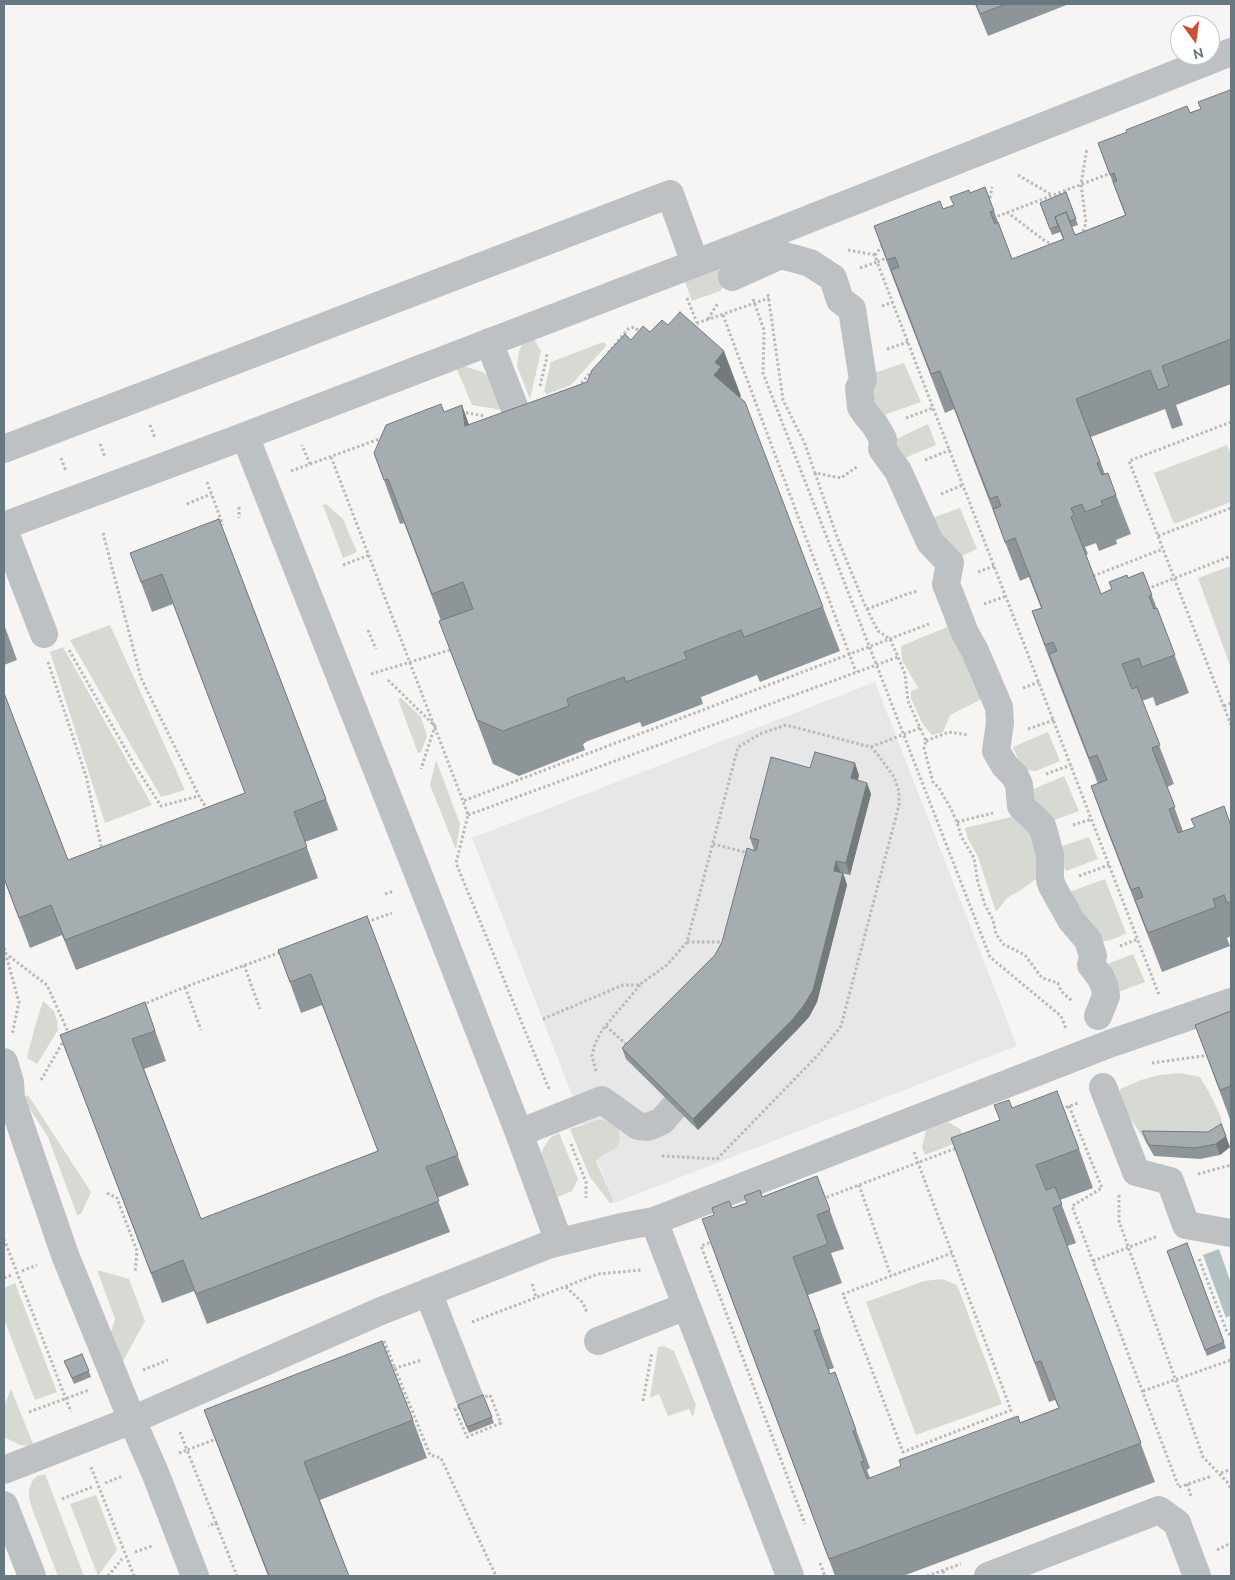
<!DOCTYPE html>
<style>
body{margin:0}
#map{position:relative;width:1235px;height:1580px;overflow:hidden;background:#f6f5f3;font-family:Ubuntu,sans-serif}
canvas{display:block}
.frame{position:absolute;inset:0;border:5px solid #687880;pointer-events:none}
.north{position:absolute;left:1170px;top:15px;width:50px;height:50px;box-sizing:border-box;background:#fff;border:1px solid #c3c9cc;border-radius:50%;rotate:166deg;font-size:14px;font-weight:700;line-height:20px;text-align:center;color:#687880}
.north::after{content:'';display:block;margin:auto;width:18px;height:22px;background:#d04d38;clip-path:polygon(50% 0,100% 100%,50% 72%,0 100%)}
</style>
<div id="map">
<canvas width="1235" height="1580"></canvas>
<div class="frame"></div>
<div class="north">N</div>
</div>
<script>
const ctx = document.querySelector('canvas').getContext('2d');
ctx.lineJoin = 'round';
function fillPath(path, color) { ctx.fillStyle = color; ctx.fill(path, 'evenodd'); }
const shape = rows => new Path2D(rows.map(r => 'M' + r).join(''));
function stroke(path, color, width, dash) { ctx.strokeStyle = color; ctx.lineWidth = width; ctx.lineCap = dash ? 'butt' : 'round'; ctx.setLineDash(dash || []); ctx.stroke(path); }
fillPath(shape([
 [875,682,1017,1046,614,1203,472,838]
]), '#e6e7e6');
fillPath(shape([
 [720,264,728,281,720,291,692,301,684,279],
 [533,337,541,351,530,399,517,366,519,351,522,345],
 [603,342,607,345,571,385,547,394,544,391,551,362],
 [904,363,921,402,881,416,875,413,868,375],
 [464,366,483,372,489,377,502,410,472,405,456,367],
 [928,424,936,445,902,459,890,442],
 [1227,445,1231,455,1231,502,1174,524,1154,473],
 [326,504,343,519,357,552,343,558,323,505],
 [960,508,977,549,955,559,929,519],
 [1231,566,1231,668,1198,578],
 [110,625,185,790,161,797,70,640],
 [952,625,986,697,950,715,943,732,932,735,925,727,921,721,911,698,911,691,918,688,902,660,901,646],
 [63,647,152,805,105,823,50,652],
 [401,698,421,717,427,736,421,752,418,753,398,699],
 [1048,732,1060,761,1036,771,1028,770,1024,772,1013,747],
 [436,760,460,824,456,850,430,785],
 [1064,776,1079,811,1047,823,1029,791],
 [1011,817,1029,828,1038,846,1037,878,1021,890,1007,898,996,912,978,857,968,839,965,828],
 [1089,837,1098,859,1066,871,1054,849],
 [1105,879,1126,933,1119,937,1107,941,1102,941,1069,892],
 [1133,954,1145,982,1110,995,1102,966],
 [43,1001,54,1011,57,1021,58,1030,37,1064,27,1058,34,1030],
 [1180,1073,1200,1077,1209,1092,1220,1115,1226,1136,1213,1144,1146,1142,1121,1104,1120,1089,1141,1080,1159,1075],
 [28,1095,91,1192,81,1214,77,1215,48,1137,23,1098],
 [597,1120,603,1120,616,1125,619,1131,620,1140,616,1148,604,1154,596,1161,614,1202,610,1203,590,1177,570,1129],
 [948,1122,960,1129,964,1140,925,1155,922,1147,926,1130],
 [559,1133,578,1179,572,1191,554,1199,540,1156,544,1147,550,1138],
 [97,1270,129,1279,145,1321,123,1361,111,1332,115,1319],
 [942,1279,957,1285,1002,1404,916,1435,866,1302,924,1281],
 [15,1283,57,1392,35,1400,4,1319,4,1288],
 [664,1346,674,1351,696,1405,693,1417,689,1409,668,1416,659,1394,650,1398,658,1347],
 [11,1389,33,1444,28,1446,20,1445,4,1437,4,1406],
 [45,1474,84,1576,58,1576,34,1514,29,1498,29,1489,33,1480,37,1476],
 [96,1495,117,1550,98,1576,70,1504]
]), '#d6dad2');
fillPath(shape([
 [1219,1249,1231,1283,1231,1315,1226,1318,1203,1255]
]), '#b4c1c3');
stroke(shape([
 [1018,175,1052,195],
 [989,203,992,187],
 [1007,212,1045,241,1054,245],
 [993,218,1111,173],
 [1081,236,1086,223,1081,184,1087,148],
 [848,250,875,255],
 [889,257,877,262,1159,995],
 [860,268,877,262,875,255,883,245],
 [768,294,783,400,805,444,815,473,841,478,858,466],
 [687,298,697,323],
 [753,299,764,330,763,373,990,957,1061,1016,1066,1029],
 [882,306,893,302],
 [723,315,856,672],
 [708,319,718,303],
 [692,325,769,298],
 [887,349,908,342],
 [608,353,628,329,634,327,642,333],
 [540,386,547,357,546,353],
 [578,387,592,371],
 [461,412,485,416],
 [906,418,933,408],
 [1231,422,1129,461,1231,725],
 [150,425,155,438],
 [100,444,105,457],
 [331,457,463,801],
 [61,458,66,471],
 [925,460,950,450],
 [310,464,382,438],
 [291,471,310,464,302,445],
 [815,473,837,537,864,603,878,631,890,639,898,657,905,674,908,701,926,741,924,748,933,782,939,788,951,809,957,822,961,836,974,858,978,883,985,905,993,920,996,934,1003,944,1025,955,1042,978,1058,983,1061,991,1072,1001],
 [207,482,223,525],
 [941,494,963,485],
 [187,504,211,494],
 [239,507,239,518],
 [103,533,141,678,199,796,207,809],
 [1158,536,1231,508],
 [343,565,369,555],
 [978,572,994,566],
 [1093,576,1163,549],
 [1147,589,1231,556],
 [984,604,1006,596],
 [867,609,907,594,918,591],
 [368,630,376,649],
 [69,650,134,764,161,806,199,796],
 [48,662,86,776,102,850],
 [371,674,453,649],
 [388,680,435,726,421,769],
 [1023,688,1039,682],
 [1224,706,1231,703],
 [1028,729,1054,720],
 [926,741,949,732,969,735],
 [871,747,920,728],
 [1046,774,1071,765],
 [468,815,898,657],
 [957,822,993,813],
 [1073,825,1092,819],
 [713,844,748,853],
 [1079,876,1109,865],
 [385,894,394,891],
 [367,922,392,913],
 [687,942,726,942],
 [1120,946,1138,939],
 [4,948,19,1002,12,1035],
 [5,953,47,985,69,1034],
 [244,965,260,1009],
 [185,987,201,1030],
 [142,1005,185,987,281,952],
 [543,1019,623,985,639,985,667,965,687,942,738,747,760,734,786,725,871,747,878,755,894,777,899,791,899,805,841,1026,819,1054,717,1159,663,1156,661,1154],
 [606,1026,628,1046],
 [1152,1063,1210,1055],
 [596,1071,592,1056,595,1044,602,1030,641,984],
 [41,1080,64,1040],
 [549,1089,456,863,468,815,463,801,929,624],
 [1069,1106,1102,1188,1072,1206,1178,1485],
 [1061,1109,1078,1103],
 [571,1144,586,1182,586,1198],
 [914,1152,1011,1410,903,1452,843,1294,952,1253],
 [1198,1174,1231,1165],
 [859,1185,891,1276],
 [107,1193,117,1198,137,1251,135,1273],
 [1119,1195,1119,1221,1203,1457,1228,1483,1231,1489],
 [822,1199,959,1147],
 [4,1239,71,1412],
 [714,1241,701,1246,805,1524],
 [1199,1259,1227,1332,1231,1336],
 [1093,1261,1158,1236],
 [22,1271,37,1265],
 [4,1278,12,1275],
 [532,1284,536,1297],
 [566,1287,583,1303,587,1313],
 [472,1322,598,1274,641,1270],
 [384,1341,430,1455,441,1458,496,1576],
 [143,1370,168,1360],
 [389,1370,422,1360],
 [1143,1391,1231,1360],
 [490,1395,501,1423,467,1437,455,1409,490,1395],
 [643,1401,652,1352],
 [29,1412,89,1390],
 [180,1432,187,1450,219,1438],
 [179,1453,187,1450,216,1523,208,1526],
 [91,1467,134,1576],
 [1221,1473,1231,1469],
 [105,1483,123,1476],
 [1187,1484,1191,1496],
 [1179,1487,1212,1476],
 [62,1499,92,1487],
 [216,1523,237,1576],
 [1217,1550,1231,1543],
 [135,1552,152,1546],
 [820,1563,825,1576],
 [943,1571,945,1576],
 [108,1576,122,1559],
 [927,1576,961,1564]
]), '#b7babc', 3, [2.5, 2.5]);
stroke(shape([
 [732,277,781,255,810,263,833,278,840,300,852,309,863,380,859,388,861,407,865,413,875,425,883,439,882,449,898,471,930,542,950,563,946,584,965,633,975,651,999,707,1000,723,996,751,1005,766,1015,776,1019,785,1021,806,1042,826,1045,836,1050,855,1050,880,1052,886,1071,920,1088,940,1093,956,1091,965,1101,978,1105,988,1106,996,1098,1016],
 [489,342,528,442],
 [245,436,421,881,519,1133,559,1242],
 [4,449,670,194,695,263],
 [4,526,245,436,738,247,1231,52],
 [7,538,44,634],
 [4,1062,10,1082,11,1098,65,1255,132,1420,4,1470],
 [1103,1087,1136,1172,1170,1181,1186,1225,1231,1233],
 [519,1133,602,1100,638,1126,648,1127,662,1121,674,1107],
 [654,1221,790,1576],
 [428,1292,471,1402],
 [598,1341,686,1306],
 [4,1505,32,1576],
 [195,1576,156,1475,132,1420,381,1311,548,1245,621,1227,654,1221,1109,1044,1231,1002],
 [988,1576,1159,1510,1177,1523,1197,1576]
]), '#bdc1c4', 28);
fillPath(shape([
 [975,4,1069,4,988,36],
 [1231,93,1231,384,1176,405,1183,425,1172,429,1165,409,1091,437,1105,474,1116,495,1131,534,1116,540,1117,544,1099,551,1096,543,1085,547,1088,554,1086,555,1101,594,1112,589,1128,578,1143,572,1189,693,1156,706,1153,697,1142,701,1174,784,1167,787,1183,831,1231,826,1231,936,1227,938,1230,946,1162,972,1105,825,1091,786,1098,784,1046,650,1032,611,1041,608,1029,577,1020,581,954,409,945,413,888,265,874,226,943,209,954,206,970,193,985,187,1012,259,1063,239,1060,232,1052,235,1040,203,1066,192,1078,225,1072,227,1075,235,1125,215,1098,143,1200,109],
 [650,332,741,396,739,398,823,607,840,651,760,682,757,675,704,696,701,697,703,704,642,727,640,722,588,741,583,744,585,750,519,776,493,764,439,621,441,621,404,523,400,524,374,453,444,412,469,425,587,382,631,340],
 [219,519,338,830,305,842,318,878,76,970,62,935,30,948,4,879,4,693,68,860,245,793,173,604,152,612,130,553],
 [4,624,17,660,4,665],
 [810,768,859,775,858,780,871,794,850,875,841,873,843,873,847,885,817,1002,809,1017,797,1030,698,1130,626,1059,622,1048,715,955,722,942,756,851,756,850,754,850,750,838],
 [367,916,469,1185,437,1198,450,1232,207,1324,194,1291,162,1303,60,1035,145,1002,166,1061,144,1069,201,1219,378,1151,322,1005,301,1013,278,950],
 [1231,1011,1231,1122,1195,1025],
 [1012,1107,1079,1149,1093,1188,1060,1200,1076,1243,1067,1246,1155,1482,903,1576,835,1576,716,1258,714,1215,817,1176,844,1249,831,1253,842,1283,808,1295,834,1368,828,1370,830,1374,835,1372,870,1468,867,1470,870,1478,1059,1408,1055,1400,1049,1402,965,1177,1000,1120],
 [1142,1131,1208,1132,1230,1147,1220,1155,1200,1159,1154,1156,1146,1142],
 [1187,1243,1226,1348,1207,1356,1167,1251],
 [82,1354,91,1377,74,1384,64,1361],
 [483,1395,494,1423,469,1433,458,1405],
 [204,1410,413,1420,427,1458,320,1500,349,1576,268,1576,219,1449]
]), '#8e9598');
fillPath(shape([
 [724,351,741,396,734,404,714,375,715,362],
 [462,405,478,450,465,426],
 [855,763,859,775,855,790,851,778],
 [867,783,871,794,850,875,846,863],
 [836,861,841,873,834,871],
 [843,873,847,885,817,1002,809,1017,797,1030,698,1130,693,1119],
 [1226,1136,1230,1147,1220,1155,1216,1144]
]), '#74797c');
const building = shape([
 [976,4,1006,4,980,14,976,4],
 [1230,90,1231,93,1231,339,1162,366,1169,386,1158,390,1150,370,1076,399,1100,462,1097,463,1102,475,1108,473,1116,495,1101,501,1103,505,1085,512,1082,504,1071,508,1074,515,1071,517,1079,537,1101,594,1112,589,1109,582,1127,575,1128,578,1143,572,1152,595,1149,596,1154,609,1157,608,1175,655,1142,667,1139,658,1122,664,1132,689,1137,687,1160,745,1152,748,1175,807,1169,809,1178,833,1195,827,1191,819,1224,806,1231,826,1231,901,1227,903,1224,895,1213,899,1216,907,1148,933,1135,900,1143,897,1139,887,1131,890,1091,786,1107,780,1097,755,1089,758,1049,654,1057,651,1053,642,1045,645,1032,611,1042,608,1015,538,1005,542,993,509,1001,506,997,496,990,499,940,371,931,374,891,270,899,267,895,257,887,260,874,226,940,201,943,209,954,205,950,197,969,190,970,193,985,187,994,211,990,212,995,224,998,222,1012,259,1064,239,1055,217,1066,212,1075,235,1126,215,1113,182,1117,181,1114,173,1110,175,1098,143,1127,132,1126,130,1187,106,1190,113,1201,109,1198,102,1230,90],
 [1066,192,1076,219,1070,221,1066,212,1055,217,1058,226,1050,229,1040,203,1066,192],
 [680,312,724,351,715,362,721,367,714,375,745,402,823,607,744,637,741,630,687,651,684,652,687,659,626,682,624,677,571,697,567,699,569,706,503,731,477,720,439,621,473,609,463,582,432,594,388,479,384,480,374,453,386,425,441,404,444,412,462,405,465,426,587,382,592,370,625,334,631,340,643,326,650,332,662,320,668,325,680,312],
 [219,519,326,799,294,812,307,847,65,940,51,905,19,918,4,878,4,693,68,860,245,793,162,574,141,582,130,553,219,519],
 [815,752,855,763,851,778,867,783,846,863,836,861,834,871,843,873,813,990,804,1005,793,1019,693,1119,622,1048,715,955,722,942,747,848,756,851,759,840,750,838,771,757,810,768,815,752],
 [367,916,458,1155,426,1167,439,1201,196,1294,183,1260,151,1273,60,1035,145,1002,155,1031,132,1039,201,1219,378,1151,311,974,290,982,278,950,367,916],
 [1231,1011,1231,1086,1220,1090,1195,1025,1231,1011],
 [1057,1091,1079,1149,1036,1165,1046,1190,1055,1187,1062,1204,1053,1208,1141,1443,829,1559,702,1219,714,1215,712,1208,729,1201,732,1208,747,1203,744,1196,760,1190,762,1197,817,1176,830,1210,817,1215,828,1244,793,1257,820,1329,814,1331,830,1374,835,1372,856,1430,853,1431,864,1461,861,1462,867,1479,901,1466,899,1460,1018,1416,1020,1423,1059,1408,1041,1361,1035,1363,951,1138,1000,1120,994,1105,1009,1100,1012,1108,1057,1091],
 [1221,1124,1226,1136,1216,1144,1195,1148,1149,1145,1142,1131,1208,1132,1221,1124],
 [1187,1243,1224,1342,1205,1350,1167,1251,1187,1243],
 [382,1341,413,1420,304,1462,349,1576,269,1576,204,1410,382,1341],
 [82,1354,89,1371,72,1378,64,1361,82,1354],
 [483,1395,492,1417,467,1427,458,1405,483,1395]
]);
fillPath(building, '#a5adb1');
stroke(building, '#74797c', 1);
</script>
